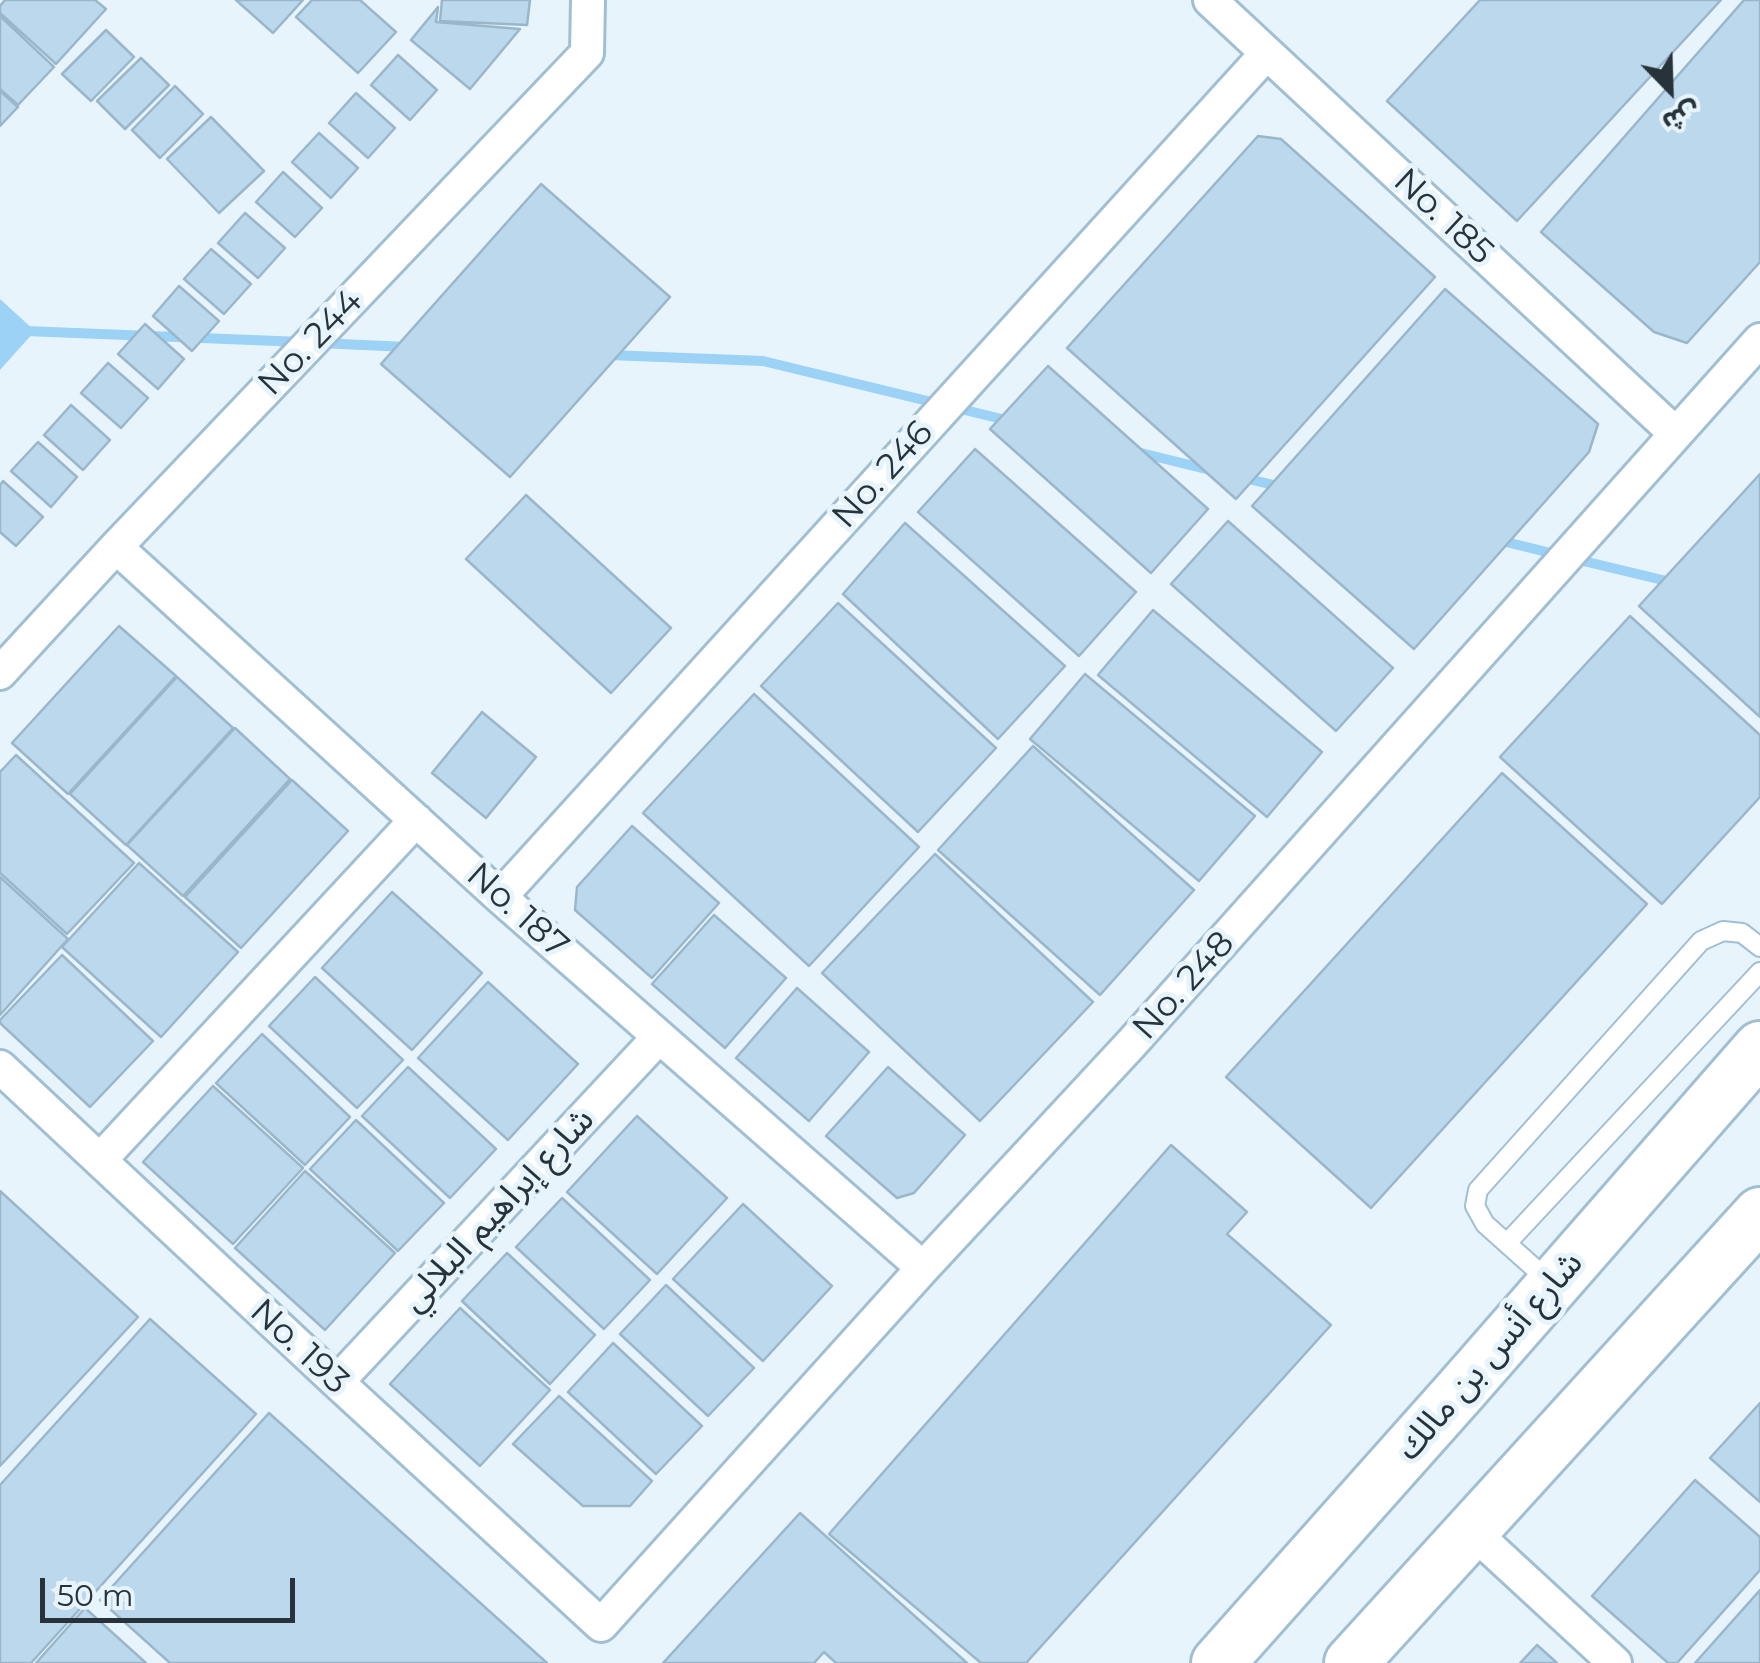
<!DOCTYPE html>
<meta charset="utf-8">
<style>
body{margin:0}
#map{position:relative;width:1760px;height:1663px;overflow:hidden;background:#e8f4fc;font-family:Montserrat,"Noto Sans Arabic",sans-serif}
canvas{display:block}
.north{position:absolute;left:1620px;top:40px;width:100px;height:100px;-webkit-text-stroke:8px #e8f4fc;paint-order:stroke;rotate:157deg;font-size:28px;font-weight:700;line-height:40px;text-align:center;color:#27323a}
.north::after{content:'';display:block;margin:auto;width:35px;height:45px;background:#27323a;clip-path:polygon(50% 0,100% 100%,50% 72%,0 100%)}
.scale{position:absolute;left:40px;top:1578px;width:255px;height:45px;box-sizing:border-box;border:5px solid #27323a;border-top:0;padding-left:12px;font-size:30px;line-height:35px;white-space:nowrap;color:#27323a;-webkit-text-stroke:8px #e8f4fc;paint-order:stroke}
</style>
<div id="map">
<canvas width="1760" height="1663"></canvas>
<div class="north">ش</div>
<div class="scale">50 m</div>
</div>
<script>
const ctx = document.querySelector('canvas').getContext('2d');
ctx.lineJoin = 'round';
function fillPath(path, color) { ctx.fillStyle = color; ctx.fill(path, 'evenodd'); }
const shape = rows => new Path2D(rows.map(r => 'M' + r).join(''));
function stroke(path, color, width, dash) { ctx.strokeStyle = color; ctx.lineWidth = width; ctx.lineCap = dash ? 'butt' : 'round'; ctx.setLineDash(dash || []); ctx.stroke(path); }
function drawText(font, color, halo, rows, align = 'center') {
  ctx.font = font + ' Montserrat,"Noto Sans Arabic",sans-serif'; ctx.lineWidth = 10; ctx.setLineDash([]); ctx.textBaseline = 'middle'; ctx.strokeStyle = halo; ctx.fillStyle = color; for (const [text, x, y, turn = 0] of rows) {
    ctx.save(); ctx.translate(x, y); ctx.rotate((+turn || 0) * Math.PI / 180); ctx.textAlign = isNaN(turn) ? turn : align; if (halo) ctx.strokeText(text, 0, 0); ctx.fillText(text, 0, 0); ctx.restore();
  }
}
fillPath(shape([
 [0,299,35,331,0,370]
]), '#9cd2f5');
stroke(shape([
 [0,330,302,342],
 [319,343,407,347],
 [609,355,763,361,1010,421],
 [1133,451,1214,471],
 [1240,477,1282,487],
 [1498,540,1559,555],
 [1575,559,1675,583]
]), '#9cd2f5', 10);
const building = shape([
 [5,0,95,0,106,9,56,64,0,13,0,6,5,0],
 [236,0,303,0,273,33,236,0],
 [312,0,360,0,396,32,358,73,296,17,312,0],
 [442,0,530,0,527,25,440,21,442,0],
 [1480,0,1721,0,1517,221,1387,101,1480,0],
 [1744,0,1760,0,1760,262,1687,343,1654,332,1541,232,1744,0],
 [438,7,436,22,520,29,470,89,411,40,438,7],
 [0,16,54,67,18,105,0,89,0,16],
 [106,30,134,57,91,101,62,74,106,30],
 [398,55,437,90,410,120,371,85,398,55],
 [141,58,169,85,125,129,97,101,141,58],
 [175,86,203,114,160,158,132,130,175,86],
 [0,91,18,107,0,126,0,91],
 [356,93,395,128,368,158,329,123,356,93],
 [211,117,264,171,219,213,167,159,211,117],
 [319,133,358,168,331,198,292,162,319,133],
 [1258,136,1281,139,1435,277,1236,499,1067,348,1258,136],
 [283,172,322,208,295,237,256,202,283,172],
 [541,184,670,297,510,477,381,364,541,184],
 [245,213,285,248,258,278,218,243,245,213],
 [211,249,251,284,224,314,184,279,211,249],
 [179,286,219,321,192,351,153,316,179,286],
 [1445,289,1598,424,1589,452,1414,649,1252,506,1445,289],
 [145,324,184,359,158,389,118,354,145,324],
 [108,363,148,398,121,428,81,393,108,363],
 [1048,366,1208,509,1151,573,990,429,1048,366],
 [71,405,110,440,83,470,44,435,71,405],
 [38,442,77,477,51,507,11,471,38,442],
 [975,449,1136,592,1079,656,918,512,975,449],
 [1760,474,1760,717,1639,606,1760,474],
 [3,481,43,517,16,546,0,532,0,485,3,481],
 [526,495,671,628,611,693,466,559,526,495],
 [1228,521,1393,668,1336,731,1171,584,1228,521],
 [905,523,1065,666,998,739,843,594,905,523],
 [838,603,996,748,918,832,761,686,838,603],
 [1153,610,1322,752,1267,817,1098,675,1153,610],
 [1630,616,1760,735,1760,797,1662,904,1500,757,1630,616],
 [119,626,176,676,68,794,12,743,119,626],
 [1085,674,1255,816,1199,881,1030,739,1085,674],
 [177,677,233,728,126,845,70,794,177,677],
 [754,694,919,847,809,966,643,813,754,694],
 [482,712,536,757,486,818,432,773,482,712],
 [235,728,290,779,183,896,127,845,235,728],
 [1033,746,1194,890,1100,995,938,850,1033,746],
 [16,755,134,863,67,934,0,873,0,772,16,755],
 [1502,773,1647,904,1371,1208,1226,1077,1502,773],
 [292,780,348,831,241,948,185,897,292,780],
 [632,826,719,903,652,978,575,910,577,887,632,826],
 [935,854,1093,1002,980,1121,822,973,935,854],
 [139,863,238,952,161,1037,62,947,139,863],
 [0,877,68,939,0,1015,0,877],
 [392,892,482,973,412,1050,322,968,392,892],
 [714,915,786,978,725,1048,652,984,714,915],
 [62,955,153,1041,90,1107,0,1023,0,1020,62,955],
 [315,977,403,1060,357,1108,269,1026,315,977],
 [488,982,578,1064,508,1140,418,1058,488,982],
 [797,988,869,1052,809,1121,736,1058,797,988],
 [262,1034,350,1117,305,1165,216,1083,262,1034],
 [408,1067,496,1149,450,1198,362,1116,408,1067],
 [888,1067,965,1135,914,1193,897,1198,826,1136,888,1067],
 [213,1086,303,1168,233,1244,143,1162,213,1086],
 [637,1116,727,1198,657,1274,567,1192,637,1116],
 [356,1120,444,1203,398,1251,310,1169,356,1120],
 [1171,1145,1247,1212,1227,1234,1331,1325,1026,1663,981,1663,829,1534,1171,1145],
 [305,1171,395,1253,325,1330,235,1248,305,1171],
 [0,1191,138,1317,0,1466,0,1191],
 [562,1198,650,1280,604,1329,516,1247,562,1198],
 [743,1204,832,1286,763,1361,673,1279,743,1204],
 [507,1253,595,1335,550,1384,462,1301,507,1253],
 [666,1285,754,1368,708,1416,620,1334,666,1285],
 [460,1308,550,1390,480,1466,390,1384,460,1308],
 [150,1319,256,1414,31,1663,0,1663,0,1485,150,1319],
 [613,1343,702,1426,656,1474,568,1392,613,1343],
 [559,1396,652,1481,630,1506,583,1506,513,1444,559,1396],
 [1760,1403,1760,1502,1710,1458,1760,1403],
 [269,1413,547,1663,170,1663,100,1600,269,1413],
 [1695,1480,1760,1537,1760,1570,1677,1663,1668,1663,1592,1596,1695,1480],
 [800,1513,967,1663,836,1663,824,1652,814,1663,663,1663,800,1513],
 [1760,1590,1760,1663,1695,1663,1760,1590],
 [85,1608,146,1663,36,1663,85,1608],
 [1537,1645,1557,1663,1520,1663,1537,1645]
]);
fillPath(building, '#bbd8ec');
stroke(building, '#9ab7ca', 2.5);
const lane = shape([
 [1507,1243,1760,972],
 [1550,1282,1485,1224,1475,1206,1478,1190,1701,941,1723,931,1742,933,1760,947]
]);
const street = shape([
 [1210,0,1676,434],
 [116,547,500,897,923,1268],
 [0,673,116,547,587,53,588,0],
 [500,897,1267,53],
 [0,1067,337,1382,601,1625,923,1268,1131,1044,1760,340],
 [100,1160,416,820],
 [337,1382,659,1037],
 [1472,1531,1615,1663]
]);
const primary = shape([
 [1218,1663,1461,1390,1760,1048],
 [1351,1663,1760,1214]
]);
stroke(lane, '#a1bfd2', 22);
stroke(street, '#a1bfd2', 38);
stroke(primary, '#a1bfd2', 58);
stroke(lane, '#fff', 18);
stroke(street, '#fff', 32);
stroke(primary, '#fff', 52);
drawText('35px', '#27323a', '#e8f4fc', [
 ["No. 185",1443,217,43],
 ["No. 244",311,343,-46],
 ["No. 246",883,475,-48],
 ["No. 187",517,911,42],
 ["No. 248",1184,986,-48],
 ["شارع إبراهيم البلالي",498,1210,-47],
 ["No. 193",299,1347,43],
 ["شارع أنس بن مالك",1490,1356,-49]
]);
</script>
